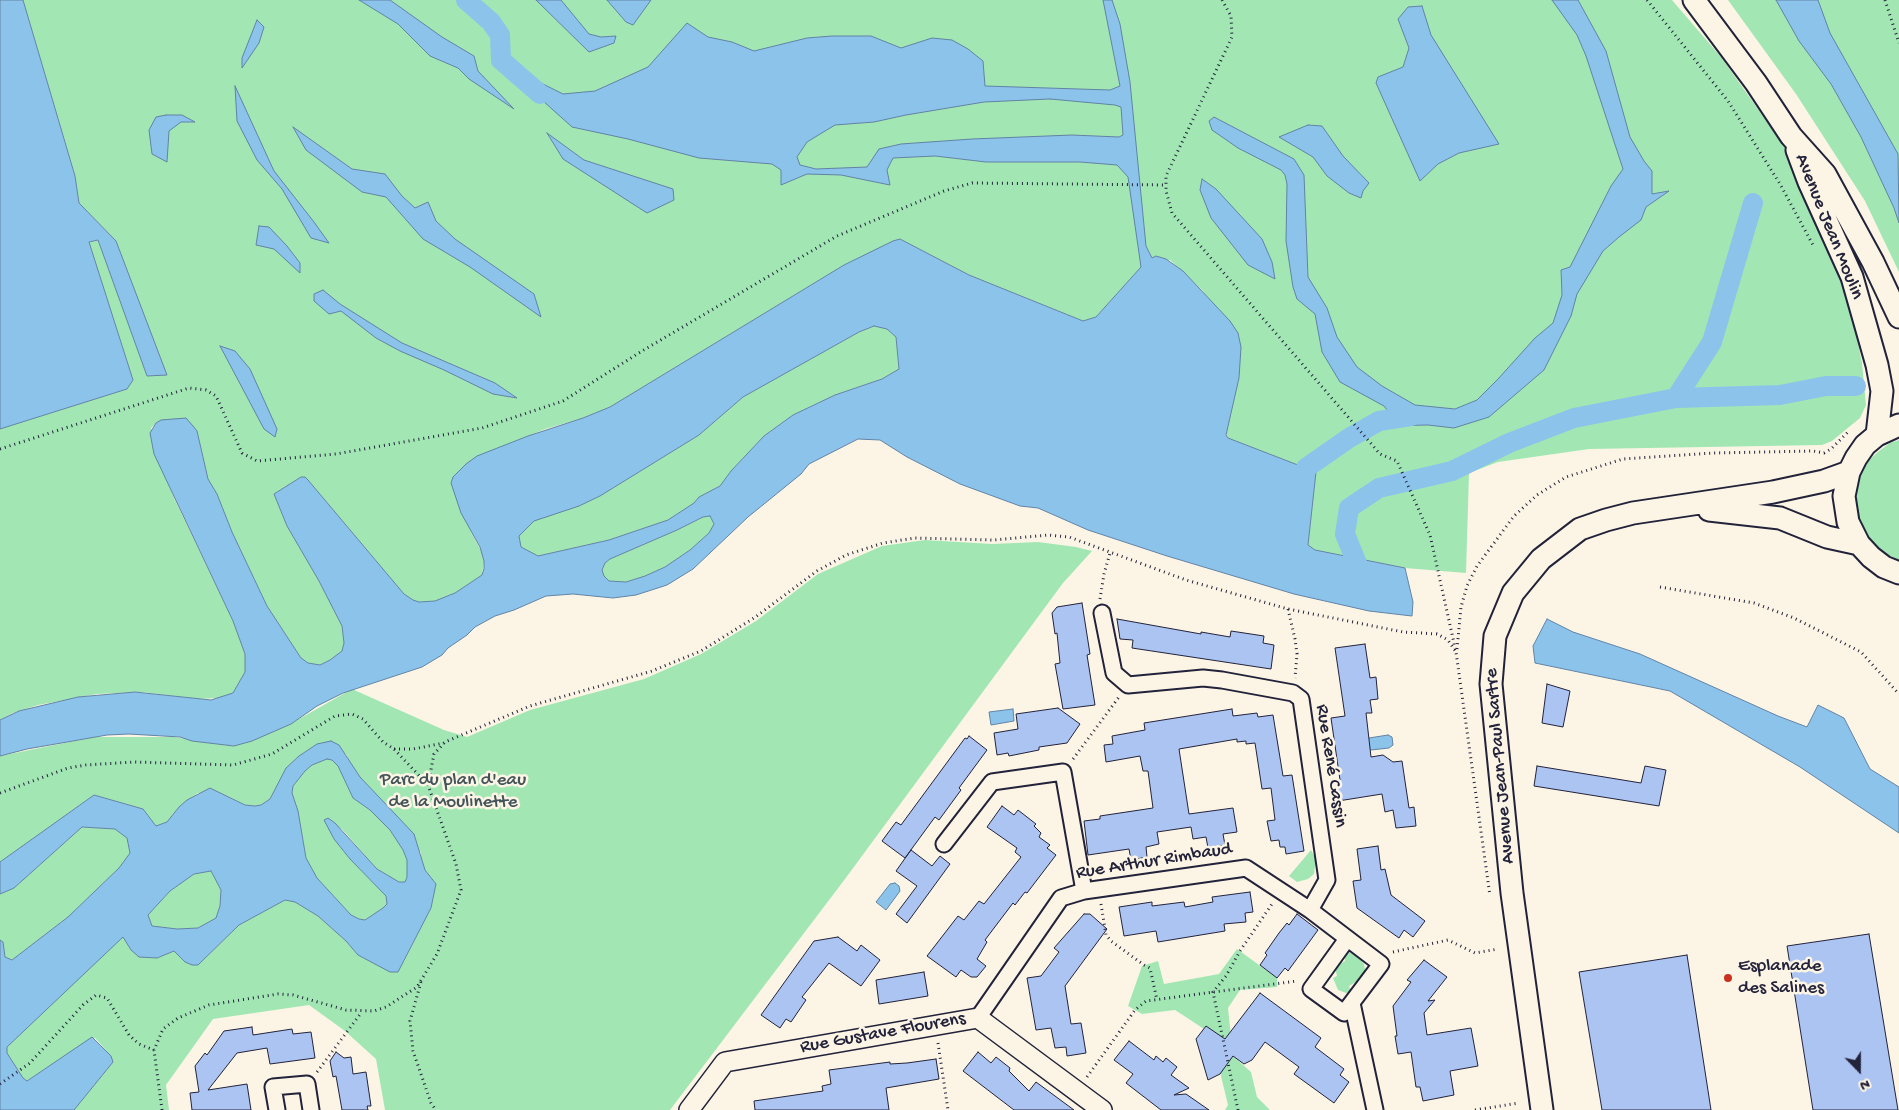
<!DOCTYPE html>
<meta charset="utf-8">
<style>
body{margin:0}
#map{position:relative;width:1899px;height:1110px;overflow:hidden;background:#fcf5e5;font-family:"Gochi Hand",sans-serif}
canvas{display:block}
.north{position:absolute;left:1834px;top:1045px;width:50px;height:50px;-webkit-text-stroke:4px #fcf5e5;paint-order:stroke;rotate:158deg;font-size:14px;font-weight:700;line-height:20px;text-align:center;color:#22223b}
.north::after{content:'';display:block;margin:auto;width:18px;height:22px;background:#22223b;clip-path:polygon(50% 0,100% 100%,50% 72%,0 100%)}
</style>
<div id="map">
<canvas width="1899" height="1110"></canvas>
<div class="north">N</div>
</div>
<script>
const ctx = document.querySelector('canvas').getContext('2d');
ctx.lineJoin = 'round';
function fillPath(path, color) { ctx.fillStyle = color; ctx.fill(path, 'evenodd'); }
const shape = rows => new Path2D(rows.map(r => 'M' + r).join(''));
function stroke(path, color, width, dash) { ctx.strokeStyle = color; ctx.lineWidth = width; ctx.lineCap = dash ? 'butt' : 'round'; ctx.setLineDash(dash || []); ctx.stroke(path); }
function drawText(font, color, halo, rows, align = 'center') {
  ctx.font = font + ' "Gochi Hand",sans-serif'; ctx.lineWidth = 5; ctx.setLineDash([]); ctx.textBaseline = 'middle'; ctx.strokeStyle = halo; ctx.fillStyle = color; for (const [text, x, y, turn = 0] of rows) {
    ctx.save(); ctx.translate(x, y); ctx.rotate((+turn || 0) * Math.PI / 180); ctx.textAlign = isNaN(turn) ? turn : align; if (halo) ctx.strokeText(text, 0, 0); ctx.fillText(text, 0, 0); ctx.restore();
  }
}
fillPath(shape([
 [23,0,1672,0,1721,57,1787,150,1847,288,1862,363,1866,405,1860,418,1832,441,1822,445,1589,449,1498,462,1469,473,1466,573,1405,568,1315,550,1308,545,1316,472,1228,438,1226,432,1239,378,1203,291,1170,260,1143,265,1096,317,1083,321,969,275,900,239,844,265,610,407,583,418,545,429,509,444,471,532,483,554,484,561,482,575,455,593,435,601,419,602,413,600,404,594,308,480,301,477,274,494,287,526,319,581,342,626,344,643,342,651,330,660,320,665,308,663,301,658,267,606,232,532,217,494,208,479,197,431,168,419,156,423,151,428,162,468,175,500,233,621,245,654,245,672,233,693,219,698,197,699,142,692,97,694,38,705,13,713,0,720,0,429,127,389,133,380,89,242,98,240,147,376,166,374,116,241,79,203,75,175],
 [1728,0,1899,0,1899,272,1865,201,1796,94],
 [874,326,887,329,896,337,899,369,882,379,835,395,793,415,764,436,731,471,720,486,699,497,694,503,668,520,609,540,538,556,521,547,519,536,534,520,579,506,600,496,699,435,743,397,859,332],
 [1899,440,1899,560,1886,554,1875,546,1867,536,1857,511,1856,498,1858,484,1862,472,1869,460,1879,451,1890,443],
 [710,516,714,524,709,533,690,550,665,567,645,576,626,582,609,581,604,576,602,570,605,563,610,559,677,530,703,517],
 [925,540,992,544,1038,542,1076,547,1092,551,1063,583,845,879,670,1110,385,1110,376,1059,345,1031,309,1005,213,1019,166,1085,169,1110,74,1110,113,1062,111,1056,95,1038,61,1058,27,1081,23,1078,7,1053,7,1047,9,1044,123,936,131,950,157,958,174,951,185,962,198,965,239,925,285,900,295,902,318,916,346,941,358,955,380,966,404,961,431,908,436,884,425,870,421,862,421,853,403,824,360,777,350,763,346,754,317,744,299,756,286,768,270,799,261,805,255,806,245,805,223,794,198,793,179,807,167,822,156,826,143,809,94,795,0,862,0,756,94,737,173,737,234,746,252,741,299,719,352,689,444,730,467,737,530,710,644,679,701,654,756,621,818,574,882,546],
 [327,758,332,760,338,766,353,798,370,810,390,830,403,850,407,860,407,877,405,882,399,882,377,869,341,828,334,839,350,859,386,896,387,904,383,908,365,920,359,919,351,915,317,878,306,858,298,811,292,793,293,786,305,771,312,765],
 [82,827,115,829,127,838,130,853,119,868,68,917,12,960,5,957,3,942,0,940,0,894,14,888],
 [1311,850,1316,859,1314,874,1308,879,1297,882,1289,876],
 [211,871,221,890,220,906,216,918,198,928,177,929,152,926,148,915,170,891,194,874],
 [1237,949,1277,978,1277,987,1240,990,1228,1008,1233,1056,1251,1072,1257,1097,1270,1110,1225,1110,1228,1105,1220,1072,1204,1029,1175,1010,1142,1014,1128,1006,1142,966,1158,961,1164,984,1219,974],
 [1349,952,1358,956,1364,964,1365,969,1364,975,1361,979,1349,986,1351,992,1346,993,1338,990,1333,978,1337,976,1335,967,1345,961,1344,953]
]), '#a2e7b3');
const water = shape([
 [0,0,23,0,75,176,79,203,116,241,167,375,147,376,98,240,89,242,133,380,127,389,0,429,0,0],
 [359,0,390,0,442,37,474,56,478,71,514,109,469,79,458,68,430,56,398,24,359,0],
 [536,0,561,0,589,34,601,37,616,36,614,43,589,52,536,0],
 [607,0,651,0,633,25,626,22,607,0],
 [1103,0,1112,0,1120,24,1130,82,1146,246,1152,258,1156,256,1166,259,1183,271,1230,321,1238,333,1241,347,1239,378,1226,435,1228,438,1316,472,1308,545,1315,550,1405,568,1413,602,1412,616,1369,611,1294,594,1167,556,1088,530,1038,508,1020,506,960,484,907,457,880,440,858,439,809,464,801,474,748,517,693,569,667,585,636,595,613,598,573,594,546,596,514,610,495,616,475,627,467,635,448,648,442,655,422,667,343,693,317,706,291,724,252,741,234,746,192,741,180,737,129,734,107,735,27,749,0,756,0,720,19,711,78,697,135,692,211,700,233,693,245,672,245,654,233,621,154,454,150,433,156,423,161,420,186,418,193,426,197,431,208,479,217,494,232,532,267,606,301,658,308,663,320,665,330,660,342,651,344,643,342,626,319,581,287,526,274,494,301,477,305,477,308,480,404,594,413,600,419,602,435,601,455,593,482,575,484,569,484,561,480,547,461,513,451,483,453,477,466,464,477,456,528,436,583,418,610,407,844,265,893,241,900,239,969,275,1083,321,1096,317,1141,267,1128,177,1117,165,1080,162,986,162,935,156,893,158,887,170,890,185,841,175,807,174,781,185,781,170,772,164,699,158,628,139,572,127,513,74,537,81,563,94,595,91,648,67,687,23,708,37,732,42,754,51,807,38,832,36,871,36,901,48,932,38,952,40,968,49,983,61,985,86,1110,90,1120,86,1103,0],
 [1050,99,1115,105,1121,107,1123,135,1119,137,1072,135,972,139,901,144,879,149,867,167,816,169,800,165,797,157,807,142,835,125,874,122,906,115,984,102,1050,99],
 [874,326,887,329,896,337,899,369,882,379,835,395,793,415,764,436,731,471,720,486,699,497,694,503,668,520,609,540,538,556,521,547,519,536,534,521,579,506,600,496,699,435,743,397,859,332,874,326],
 [710,516,714,524,709,533,690,550,665,567,645,576,626,582,609,581,604,576,602,570,605,563,610,559,677,530,703,517,710,516],
 [1552,0,1578,0,1606,51,1630,137,1644,161,1652,171,1652,194,1669,191,1646,207,1641,220,1619,237,1603,251,1577,294,1571,316,1544,370,1489,417,1454,428,1428,425,1380,426,1390,414,1384,406,1340,382,1322,352,1315,314,1297,299,1293,287,1286,241,1287,184,1285,175,1281,170,1238,148,1212,130,1209,121,1214,117,1294,159,1304,175,1308,277,1327,308,1337,337,1357,367,1382,386,1415,405,1455,409,1477,400,1498,379,1535,338,1553,323,1562,295,1561,270,1570,267,1611,186,1623,169,1586,56,1577,35,1552,0],
 [1776,0,1818,0,1830,33,1898,154,1899,223,1894,208,1861,137,1831,84,1799,41,1776,0],
 [1422,6,1431,35,1499,144,1459,153,1438,164,1420,181,1376,83,1378,77,1403,67,1409,48,1398,19,1408,7,1422,6],
 [257,20,264,27,259,43,242,68,242,58,257,20],
 [235,86,274,171,314,222,329,243,311,238,282,189,257,160,237,121,235,86],
 [166,115,182,115,195,122,181,122,169,131,167,162,152,154,149,130,156,117,166,115],
 [1308,125,1322,126,1343,156,1369,183,1363,191,1361,198,1349,193,1327,176,1313,157,1279,137,1308,125],
 [293,127,352,169,385,174,402,196,415,208,428,202,436,221,455,239,534,294,541,317,470,267,423,239,386,197,362,192,306,150,293,127],
 [547,133,584,160,673,189,674,200,647,213,563,159,547,133],
 [1202,179,1216,189,1262,239,1272,262,1275,279,1248,265,1211,218,1200,190,1202,179],
 [259,226,269,227,287,246,300,263,300,273,274,249,256,245,259,226],
 [323,290,340,304,402,343,495,383,517,398,493,394,444,370,400,351,376,338,341,311,329,314,314,301,314,294,323,290],
 [220,346,235,351,250,369,277,429,275,437,264,429,220,346],
 [1547,619,1573,632,1640,654,1778,716,1807,727,1818,705,1844,718,1870,769,1899,787,1899,833,1800,767,1670,691,1535,663,1533,646,1547,619],
 [1013,709,1014,721,991,725,989,712,1013,709],
 [1388,735,1392,737,1393,745,1389,748,1371,750,1368,748,1367,742,1369,738,1388,735],
 [331,741,339,745,360,777,414,834,425,870,436,884,431,908,398,972,390,972,358,955,346,941,318,916,295,902,285,900,239,925,198,965,192,965,185,962,174,951,157,958,139,957,131,950,123,937,7,1047,7,1053,23,1078,27,1081,92,1037,111,1056,113,1062,74,1110,0,1110,0,940,3,942,5,957,12,960,68,917,119,868,130,853,127,838,115,829,82,827,14,888,0,894,0,862,94,795,143,809,156,826,167,822,179,807,187,800,210,788,245,805,255,806,261,805,270,799,286,768,299,756,317,744,331,741],
 [327,759,332,760,338,766,353,798,370,810,390,830,403,850,407,860,407,877,405,882,399,882,377,869,335,823,328,818,324,820,334,839,350,859,386,896,387,904,383,908,365,920,359,919,351,915,317,878,306,858,298,811,292,793,293,786,305,771,312,765,327,759],
 [211,871,221,890,220,906,216,918,198,928,177,929,152,926,148,915,170,891,194,874,211,871],
 [895,883,899,886,900,891,886,910,876,902,890,884,895,883]
]);
fillPath(water, '#8cc3eb');
stroke(water, '#6283a5', 1);
stroke(shape([
 [466,0,491,22,500,35,501,60,540,94],
 [1753,203,1712,342,1676,398,1780,395,1826,386,1856,386],
 [1296,493,1306,468,1349,438,1379,421,1411,416],
 [1359,579,1358,566,1345,534,1349,508,1379,488,1452,471,1509,443,1574,418,1676,398]
]), '#8cc3eb', 20);
const building = shape([
 [1082,603,1090,654,1087,655,1095,705,1063,709,1055,664,1060,663,1057,633,1055,634,1052,613,1057,607,1082,603],
 [1117,619,1201,634,1201,632,1230,637,1231,631,1264,636,1263,643,1274,645,1271,669,1132,648,1133,640,1120,639,1117,619],
 [1365,644,1370,678,1376,677,1378,699,1370,700,1372,713,1366,713,1371,757,1383,755,1393,762,1402,761,1409,808,1414,807,1416,826,1396,828,1393,810,1385,812,1382,794,1338,801,1335,781,1340,780,1331,718,1345,716,1335,648,1365,644],
 [1547,684,1570,691,1563,727,1542,723,1547,684],
 [1058,708,1080,724,1067,743,1039,747,1039,750,1009,756,1008,753,997,755,994,733,1018,729,1016,714,1058,708],
 [1232,709,1233,716,1257,713,1258,717,1273,715,1283,776,1292,775,1304,851,1286,854,1285,847,1280,847,1279,840,1271,841,1267,821,1275,820,1271,788,1262,789,1255,743,1246,744,1246,741,1237,742,1237,739,1179,749,1189,814,1233,808,1237,832,1223,834,1225,845,1208,848,1206,837,1193,839,1191,827,1157,832,1159,844,1146,847,1147,857,1131,860,1129,849,1088,855,1084,821,1100,819,1100,816,1153,808,1148,771,1143,771,1140,756,1106,762,1104,745,1113,744,1112,736,1145,730,1144,723,1232,709],
 [969,736,987,750,959,788,961,790,939,820,935,817,905,858,882,841,896,822,901,825,965,738,967,739,969,736],
 [1537,766,1641,783,1645,766,1666,770,1659,806,1534,786,1537,766],
 [1002,806,1014,815,1018,810,1036,824,1034,826,1041,833,1039,837,1050,845,1047,848,1056,855,1027,893,1025,892,1015,905,1013,903,985,940,987,942,977,959,986,966,977,977,971,977,961,970,956,977,927,956,958,916,964,920,979,901,984,904,1021,857,1015,852,1017,848,987,827,1002,806],
 [1378,846,1381,870,1385,869,1391,895,1425,921,1413,937,1404,930,1399,938,1357,908,1353,881,1361,880,1357,849,1378,846],
 [911,850,932,866,940,856,950,864,907,923,896,914,917,886,896,871,911,850],
 [1250,892,1253,912,1245,913,1246,922,1224,924,1225,931,1158,942,1156,931,1124,936,1119,907,1152,902,1152,906,1184,902,1185,907,1213,902,1212,897,1250,892],
 [1084,914,1090,914,1107,929,1065,986,1071,1024,1081,1023,1086,1053,1067,1056,1066,1047,1055,1048,1051,1028,1036,1030,1027,978,1041,976,1059,952,1054,948,1084,914],
 [1297,914,1318,930,1288,971,1285,968,1277,978,1260,965,1267,955,1265,953,1279,933,1287,923,1289,925,1297,914],
 [1869,934,1898,1110,1813,1110,1787,946,1869,934],
 [838,937,857,951,861,945,880,960,861,986,829,963,802,997,806,1000,791,1022,786,1019,780,1028,761,1015,814,941,838,937],
 [1687,955,1711,1110,1602,1110,1579,972,1687,955],
 [1424,960,1447,977,1428,1001,1435,1000,1424,1013,1427,1035,1471,1028,1478,1066,1450,1071,1454,1095,1423,1101,1420,1087,1416,1087,1411,1052,1398,1054,1395,1036,1397,1036,1393,1006,1411,982,1407,980,1424,960],
 [924,972,928,996,879,1004,876,980,924,972],
 [1260,993,1321,1038,1315,1047,1344,1069,1340,1075,1349,1082,1334,1103,1294,1074,1299,1067,1265,1042,1252,1060,1244,1064,1233,1056,1220,1074,1208,1080,1196,1039,1206,1026,1225,1039,1260,993],
 [252,1027,253,1035,292,1029,293,1034,311,1032,315,1058,270,1064,267,1048,237,1053,208,1090,247,1084,251,1110,192,1110,190,1093,199,1092,195,1066,205,1053,207,1055,224,1031,252,1027],
 [1129,1041,1154,1060,1156,1056,1163,1062,1166,1058,1177,1067,1171,1075,1189,1088,1174,1095,1186,1094,1209,1110,1161,1110,1126,1083,1133,1074,1114,1060,1129,1041],
 [336,1052,344,1058,351,1057,353,1074,366,1072,371,1106,367,1106,368,1110,342,1110,336,1076,333,1077,330,1061,336,1052],
 [978,1052,991,1063,996,1057,1010,1068,1009,1071,1029,1091,1036,1082,1074,1110,1014,1110,963,1071,978,1052],
 [936,1059,939,1079,886,1088,889,1110,755,1110,754,1101,823,1091,822,1086,831,1084,829,1070,890,1062,890,1064,907,1063,936,1059]
]);
fillPath(building, '#acc4f2');
stroke(building, '#22223b', 1);
const minor = shape([
 [1102,613,1114,673,1128,685,1203,678,1222,680,1293,693,1301,699,1327,880,1310,910],
 [944,844,992,782,1063,772,1084,891],
 [1352,1003,1375,1110],
 [978,1018,1061,898,1084,891,1246,868,1310,910,1381,964,1344,1013,1311,989,1347,939],
 [277,1110,273,1087,307,1084,311,1110]
]);
const tertiary = shape([
 [689,1110,725,1062,978,1018,1102,1110]
]);
const secondary = shape([
 [1694,0,1756,83,1791,136,1825,174,1873,262,1899,317],
 [1797,150,1809,182,1852,277,1877,365,1882,391,1877,435],
 [1899,425,1877,435,1865,445,1856,458,1849,472,1844,496,1848,522,1859,544,1871,557,1884,567,1899,573],
 [1709,510,1780,518,1827,537,1859,544],
 [1542,1110,1512,893,1491,684,1495,636,1513,593,1541,559,1580,529,1606,520,1633,513,1773,492,1824,481,1849,472]
]);
stroke(minor, '#22223b', 19);
stroke(tertiary, '#22223b', 22);
stroke(secondary, '#22223b', 25);
stroke(shape([
 [1222,0,1231,16,1232,37,1166,176,1166,191,1172,213,1380,454,1397,461,1430,535,1456,652,1490,896],
 [1647,0,1728,101,1780,184,1814,247],
 [1885,0,1899,43],
 [0,449,189,388,206,390,216,396,242,453,257,461,336,454,482,428,563,401,642,351,837,236,944,191,972,183,1166,185],
 [1660,587,1754,603,1794,618,1861,652,1899,694],
 [1100,599,1104,574,1110,553],
 [1288,609,1295,639,1297,654,1295,678],
 [1457,649,1461,607,1467,586,1477,566,1514,516,1537,495,1566,477,1623,459,1713,453,1813,451,1824,453,1831,449,1849,431],
 [394,749,413,749,444,743],
 [1073,759,1119,697],
 [0,793,68,768,86,765,134,762,233,765,272,754,335,716,352,714,363,719,383,742,394,749,428,785,434,754,445,742,530,706,652,671,701,651,754,618,817,571,846,555,883,543,915,538,994,540,1048,535,1069,537,1186,580,1288,609,1403,632,1437,634,1448,640,1456,652],
 [1101,904,1106,935,1111,941,1144,965,1150,968,1157,1000],
 [1393,952,1448,940,1475,953,1498,949],
 [421,982,410,1021,413,1051,431,1103,436,1110],
 [938,1043,948,1110],
 [317,1072,361,1013],
 [1087,1077,1135,1010,1146,1001,1297,981],
 [0,1084,30,1063,83,1005,96,995,107,998,129,1035,139,1044,154,1050],
 [162,1110,154,1050,163,1029,178,1018,209,1005,278,994,293,995,346,1010,374,1011,386,1007,417,987,437,954,461,890,456,864,428,785],
 [1238,1110,1213,992,1226,976,1240,951,1272,904],
 [1475,1110,1519,1103]
]), '#22223b', 3, [1, 4]);
stroke(minor, '#fcf5e5', 15);
stroke(tertiary, '#fcf5e5', 19);
stroke(secondary, '#fcf5e5', 21);
for (const [x, y, r, color] of [
 [1728,978,5,"#c8321e"]
]) { const dot = new Path2D(); dot.arc(x, y, r, 0, 2 * Math.PI); ctx.fillStyle = color; ctx.fill(dot); stroke(dot, '#fcf5e5', 2); }
drawText('19px', '#22223b', '#fcf5e5', [
 ["Avenue Jean Moulin",1828,227,68],
 ["Rue René Cassin",1330,766,81],
 ["Avenue Jean-Paul Sartre",1501,766,-95],
 ["Rue Arthur Rimbaud",1154,862,-9],
 ["Rue Gustave Flourens",883,1034,-10]
]);
drawText('19px', '#425359', '#fcf5e5', [
 ["Parc du plan d'eau",453,781],
 ["de la Moulinette",453,803]
]);
drawText('19px', '#22223b', '#fcf5e5', [
 ["Esplanade",1738,967],
 ["des Salines",1738,989]
], 'left');
</script>
